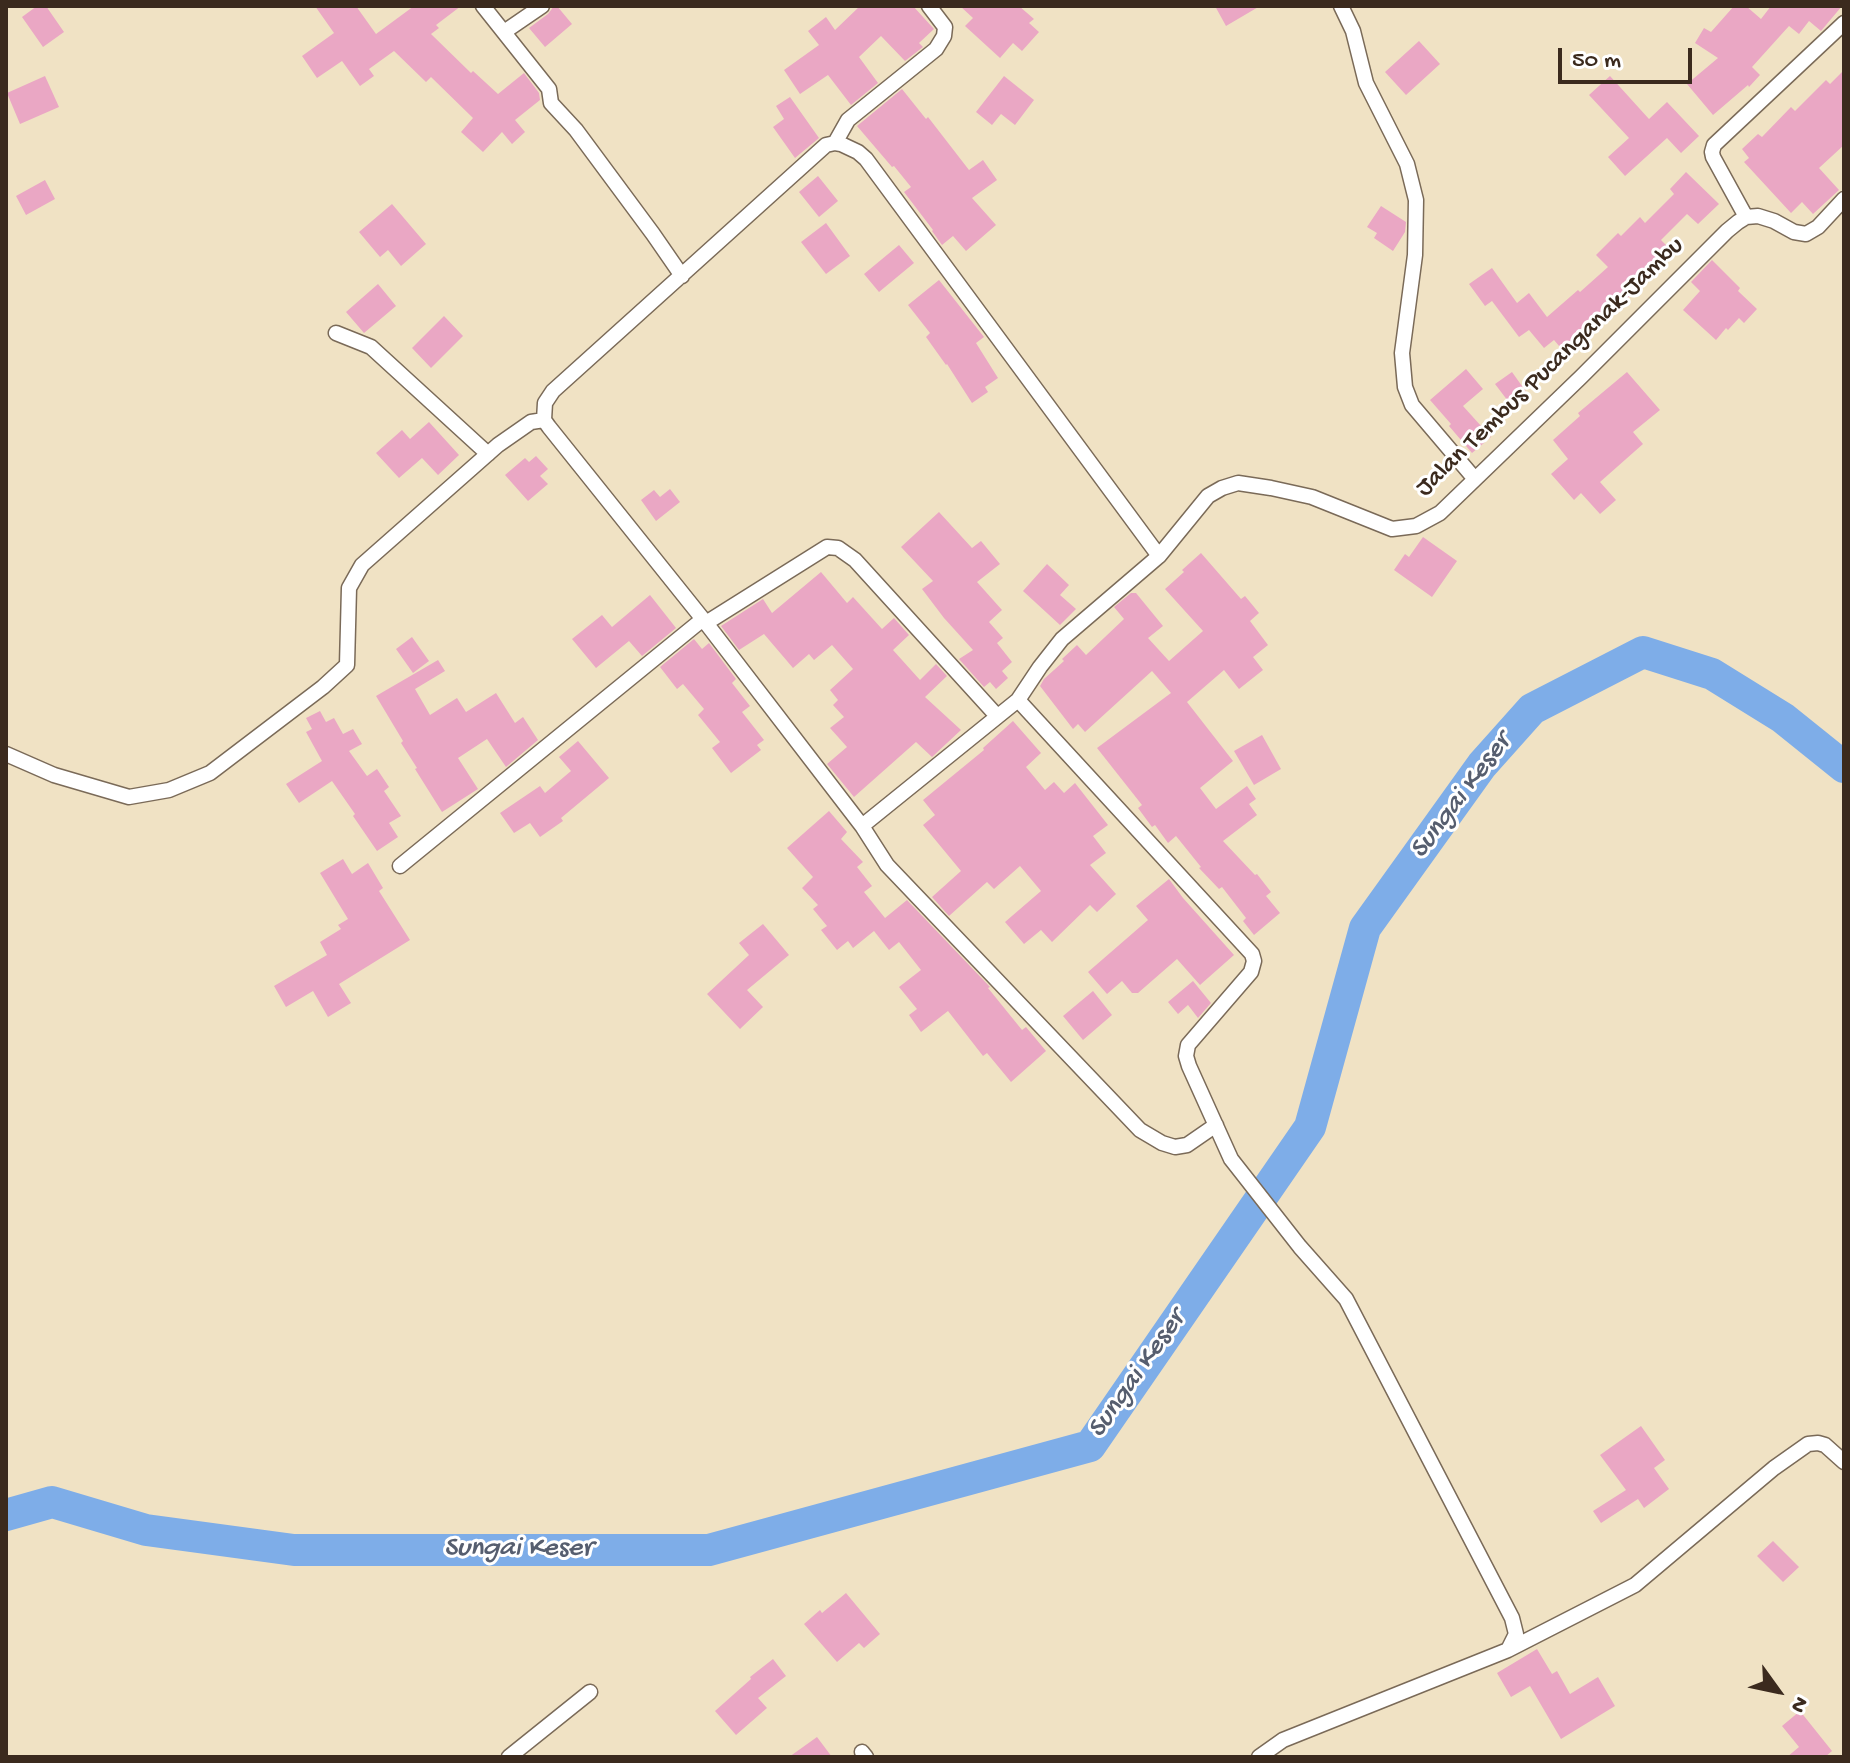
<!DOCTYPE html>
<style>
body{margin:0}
#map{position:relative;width:1850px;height:1763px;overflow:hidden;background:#f0e2c4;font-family:"Gochi Hand",sans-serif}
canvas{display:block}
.frame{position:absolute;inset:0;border:8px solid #3b2a1e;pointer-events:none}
.north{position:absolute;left:1738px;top:1651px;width:80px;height:80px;-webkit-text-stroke:6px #fff;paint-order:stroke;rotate:123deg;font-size:22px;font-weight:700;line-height:32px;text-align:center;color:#3b2a1e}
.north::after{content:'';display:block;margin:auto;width:28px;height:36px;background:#3b2a1e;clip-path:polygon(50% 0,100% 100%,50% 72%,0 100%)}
.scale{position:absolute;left:1558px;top:48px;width:134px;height:36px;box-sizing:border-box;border:4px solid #3b2a1e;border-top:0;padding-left:10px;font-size:24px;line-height:28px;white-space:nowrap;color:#3b2a1e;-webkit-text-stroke:6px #fff;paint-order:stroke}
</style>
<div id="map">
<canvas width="1850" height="1763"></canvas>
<div class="frame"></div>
<div class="north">N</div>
<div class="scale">50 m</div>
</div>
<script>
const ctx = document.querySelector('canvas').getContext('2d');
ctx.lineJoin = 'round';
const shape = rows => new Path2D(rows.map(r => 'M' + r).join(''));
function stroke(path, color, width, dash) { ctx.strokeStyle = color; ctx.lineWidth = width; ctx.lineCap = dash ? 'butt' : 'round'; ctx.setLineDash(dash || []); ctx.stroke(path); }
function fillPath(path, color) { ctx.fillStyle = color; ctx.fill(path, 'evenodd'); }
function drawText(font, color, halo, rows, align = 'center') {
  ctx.font = font + ' "Gochi Hand",sans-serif'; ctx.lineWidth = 6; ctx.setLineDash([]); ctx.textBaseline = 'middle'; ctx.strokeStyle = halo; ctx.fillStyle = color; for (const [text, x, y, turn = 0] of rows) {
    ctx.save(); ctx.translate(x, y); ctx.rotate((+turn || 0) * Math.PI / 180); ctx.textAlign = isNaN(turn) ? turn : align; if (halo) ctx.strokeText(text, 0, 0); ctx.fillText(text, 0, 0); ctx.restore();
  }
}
stroke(shape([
 [6,1515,52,1502,146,1530,294,1550,709,1550,1090,1446,1310,1127,1365,928,1482,765,1532,709,1643,652,1712,674,1783,718,1844,767]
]), '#7eade8', 32);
fillPath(shape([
 [37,6,46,6,64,32,43,47,22,17],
 [315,6,356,6,376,34,414,6,461,6,436,25,439,28,431,34,471,73,473,71,498,94,524,73,539,93,540,100,515,120,525,132,512,144,502,132,483,152,461,132,473,118,431,77,426,82,394,51,369,69,374,76,360,86,342,61,317,78,302,56,334,33],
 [554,6,557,6,572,24,545,47,529,28,548,14],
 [860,6,913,6,934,29,919,43,923,47,905,61,881,36,859,57,878,83,851,105,828,75,800,94,784,70,819,45,808,31,826,17,835,30],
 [960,6,1019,6,1034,19,1029,23,1039,32,1022,51,1013,43,1000,58,965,26,973,18],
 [1215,6,1260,6,1226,26],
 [1734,6,1746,6,1761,19,1771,6,1842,6,1821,31,1809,21,1799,34,1789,26,1752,67,1760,75,1749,87,1748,85,1713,115,1687,84,1718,58,1695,43,1704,28,1711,32],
 [1419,41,1440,64,1406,95,1385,72],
 [1844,70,1844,145,1819,168,1839,190,1813,214,1802,202,1791,213,1744,162,1749,158,1742,149,1758,134,1762,137,1791,107,1795,111,1826,80,1830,84],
 [45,76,59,107,20,124,7,93],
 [1004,76,1034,100,1015,125,1001,114,992,125,976,112],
 [1610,76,1649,119,1667,102,1699,136,1681,153,1667,138,1625,176,1608,157,1629,138,1589,95],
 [902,89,926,119,928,117,969,170,983,160,997,180,972,198,996,225,966,251,953,236,942,245,932,231,933,230,904,192,911,187,894,166,892,167,857,126],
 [790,97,819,138,795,158,773,127,784,119,776,106],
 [1686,172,1719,204,1698,224,1687,214,1661,240,1670,249,1651,267,1653,270,1628,294,1630,296,1565,353,1554,340,1544,348,1529,330,1519,337,1492,301,1485,306,1469,284,1492,268,1517,303,1529,293,1547,317,1578,290,1580,292,1608,267,1596,255,1618,233,1621,236,1640,217,1645,223,1674,194,1670,189],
 [818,176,838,201,819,217,799,192],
 [45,180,55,199,26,215,16,196],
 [392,204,426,244,401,266,388,250,380,257,359,232],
 [1381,206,1406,222,1405,232,1393,251,1374,238,1377,233,1367,227],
 [826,223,850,256,826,274,801,242],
 [899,245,914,263,879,292,864,274],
 [1712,260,1740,288,1738,291,1757,309,1744,323,1739,318,1728,330,1726,328,1716,340,1683,310,1700,291,1691,282],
 [939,280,984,337,976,343,998,378,985,387,988,392,972,403,947,364,946,365,926,337,930,333,908,305],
 [378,284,396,306,364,333,346,312],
 [444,316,463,336,431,368,412,348],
 [1466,369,1483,389,1463,406,1491,437,1472,453,1449,426,1451,424,1430,400],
 [1512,372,1527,393,1511,405,1495,384],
 [1627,372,1660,410,1633,432,1643,444,1600,482,1616,500,1600,514,1581,493,1574,500,1551,474,1568,459,1553,440,1580,416,1578,413],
 [429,422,459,455,438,475,422,458,399,478,376,453,402,430,410,439],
 [536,456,548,469,540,476,548,484,528,501,505,475,525,458,529,462],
 [670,489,680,502,656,521,641,500,654,490,660,497],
 [939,512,972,548,981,541,1000,564,977,582,1002,610,989,622,1003,638,997,643,1012,662,1002,671,1008,678,996,689,990,682,984,687,959,659,973,650,944,618,922,589,933,581,901,547],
 [1423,537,1457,561,1432,597,1394,570,1405,554,1409,557],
 [1201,553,1241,599,1245,596,1259,613,1250,621,1268,645,1253,657,1263,670,1239,689,1224,670,1187,702,1233,761,1200,788,1216,809,1247,786,1256,799,1249,804,1257,815,1223,841,1255,875,1257,874,1271,892,1266,896,1280,913,1254,935,1243,921,1246,918,1222,887,1219,889,1199,868,1201,867,1176,836,1168,843,1155,825,1152,827,1138,808,1142,805,1097,748,1171,693,1152,671,1085,732,1078,724,1073,729,1040,686,1044,679,1064,661,1062,659,1077,645,1086,655,1124,619,1114,607,1131,593,1136,593,1163,626,1148,638,1169,661,1203,631,1165,589,1184,572,1182,570],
 [1047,564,1069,585,1060,595,1076,609,1060,625,1023,591],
 [821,572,847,603,853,597,882,629,894,618,909,635,893,650,920,680,936,664,947,676,925,697,961,730,932,757,916,742,854,797,827,764,847,747,830,728,844,717,833,705,838,700,830,690,853,669,832,645,814,660,809,654,793,668,764,634,739,650,721,626,763,599,772,613],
 [650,595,676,628,642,656,629,641,596,668,572,639,602,615,612,627],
 [412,637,429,661,413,673,396,649],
 [694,639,702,649,709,643,736,679,732,683,750,706,742,712,764,740,757,745,761,750,731,773,712,748,720,742,698,715,704,709,683,684,677,689,660,667],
 [438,660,445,671,415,689,430,715,457,698,466,712,496,693,515,723,523,717,538,740,506,767,487,739,458,758,478,789,442,812,415,769,417,768,401,743,403,741,376,696],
 [320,711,326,722,334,718,343,734,353,729,362,744,349,751,367,776,377,769,389,787,384,791,401,816,389,823,398,837,377,851,353,816,355,814,332,781,299,803,286,784,322,761,306,732,312,729,306,718],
 [1013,721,1041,753,1026,767,1045,790,1054,782,1064,793,1075,783,1108,825,1093,836,1106,853,1090,865,1116,894,1097,912,1090,905,1052,942,1041,930,1024,944,1005,922,1041,891,1020,866,994,889,987,882,949,916,932,897,961,871,923,825,935,815,923,800,984,750,983,748],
 [1262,735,1281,769,1254,785,1234,751],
 [578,741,609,778,561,818,563,821,540,837,530,823,514,833,500,813,540,786,545,793,571,771,559,757],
 [829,811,847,832,841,839,863,862,857,867,872,886,864,892,885,918,907,900,990,987,988,988,1022,1030,1026,1027,1046,1051,1011,1082,987,1053,983,1056,948,1011,921,1032,909,1015,917,1009,899,987,921,970,899,942,889,950,874,931,853,948,848,941,837,950,821,930,827,926,813,909,818,905,802,888,813,877,787,848],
 [343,859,352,874,368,863,383,888,379,891,410,940,339,984,351,1003,328,1017,313,991,286,1007,274,986,327,955,320,942,341,929,338,925,348,919,320,873],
 [1169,879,1183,898,1234,955,1200,985,1177,959,1138,993,1132,993,1122,981,1107,994,1088,972,1148,920,1136,906],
 [763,924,789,955,747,990,763,1007,740,1029,707,994,749,955,739,943],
 [1193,981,1211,1003,1198,1018,1188,1005,1178,1014,1168,1002],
 [1093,991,1112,1015,1083,1040,1063,1016],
 [1641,1426,1665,1460,1654,1468,1669,1489,1644,1508,1638,1499,1601,1523,1593,1511,1626,1490,1600,1455],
 [1773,1541,1799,1567,1783,1582,1757,1556],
 [846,1593,880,1634,864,1648,859,1643,837,1662,804,1624,820,1610,822,1613],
 [1537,1649,1552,1674,1557,1671,1570,1694,1598,1677,1615,1706,1561,1739,1530,1686,1511,1697,1497,1673],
 [773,1659,786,1676,758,1698,767,1708,736,1735,715,1711,751,1679,750,1677],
 [1800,1711,1832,1751,1825,1757,1787,1757,1799,1747,1782,1726],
 [817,1737,832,1757,789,1757]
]), '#eaa7c4');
const minor = shape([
 [483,6,549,89,551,103,576,130,653,234,682,276],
 [1341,6,1353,31,1366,83,1407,164,1416,200,1415,255,1402,353,1405,387,1412,405,1474,478],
 [504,32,542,6],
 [835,143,848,120,936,49,944,36,945,27,929,6],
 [1746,217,1713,157,1712,152,1714,145,1844,23],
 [336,333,371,347,488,454],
 [1159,556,866,159,858,152,841,144,835,143,826,145,553,391,545,403,544,420,549,427,706,623,862,826,887,865,1140,1130,1162,1143,1175,1147,1187,1145,1216,1125],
 [706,623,827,547,838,548,855,560,997,716],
 [6,754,54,775,129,797,169,790,210,773,323,687,347,665,349,588,362,565,498,445,531,422,544,420],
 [862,826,1018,700],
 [400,866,703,619],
 [1508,1650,1635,1585,1774,1468,1808,1444,1818,1443,1825,1445,1844,1462],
 [862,1752,866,1757],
 [509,1757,590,1692],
 [1259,1757,1283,1740,1508,1650,1516,1634,1512,1618,1346,1299,1300,1247,1231,1159,1189,1066,1186,1056,1188,1045,1251,972,1254,961,1252,954,1018,700,1040,667,1062,639,1159,556,1208,496,1222,488,1238,483,1271,488,1312,497,1392,529,1416,526,1440,513,1581,377,1727,231,1738,222,1746,217,1758,216,1774,221,1794,232,1806,234,1818,227,1844,199]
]);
stroke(minor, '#7a6a58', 17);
stroke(minor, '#fff', 14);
drawText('26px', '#3b2a1e', '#fff', [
 ["Jalan Tembus Pucanganak-Jambu",1551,368,-44]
]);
drawText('italic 28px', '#565e6f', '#fff', [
 ["Sungai Keser",1462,797,-53],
 ["Sungai Keser",1138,1375,-55],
 ["Sungai Keser",518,1550]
]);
</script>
